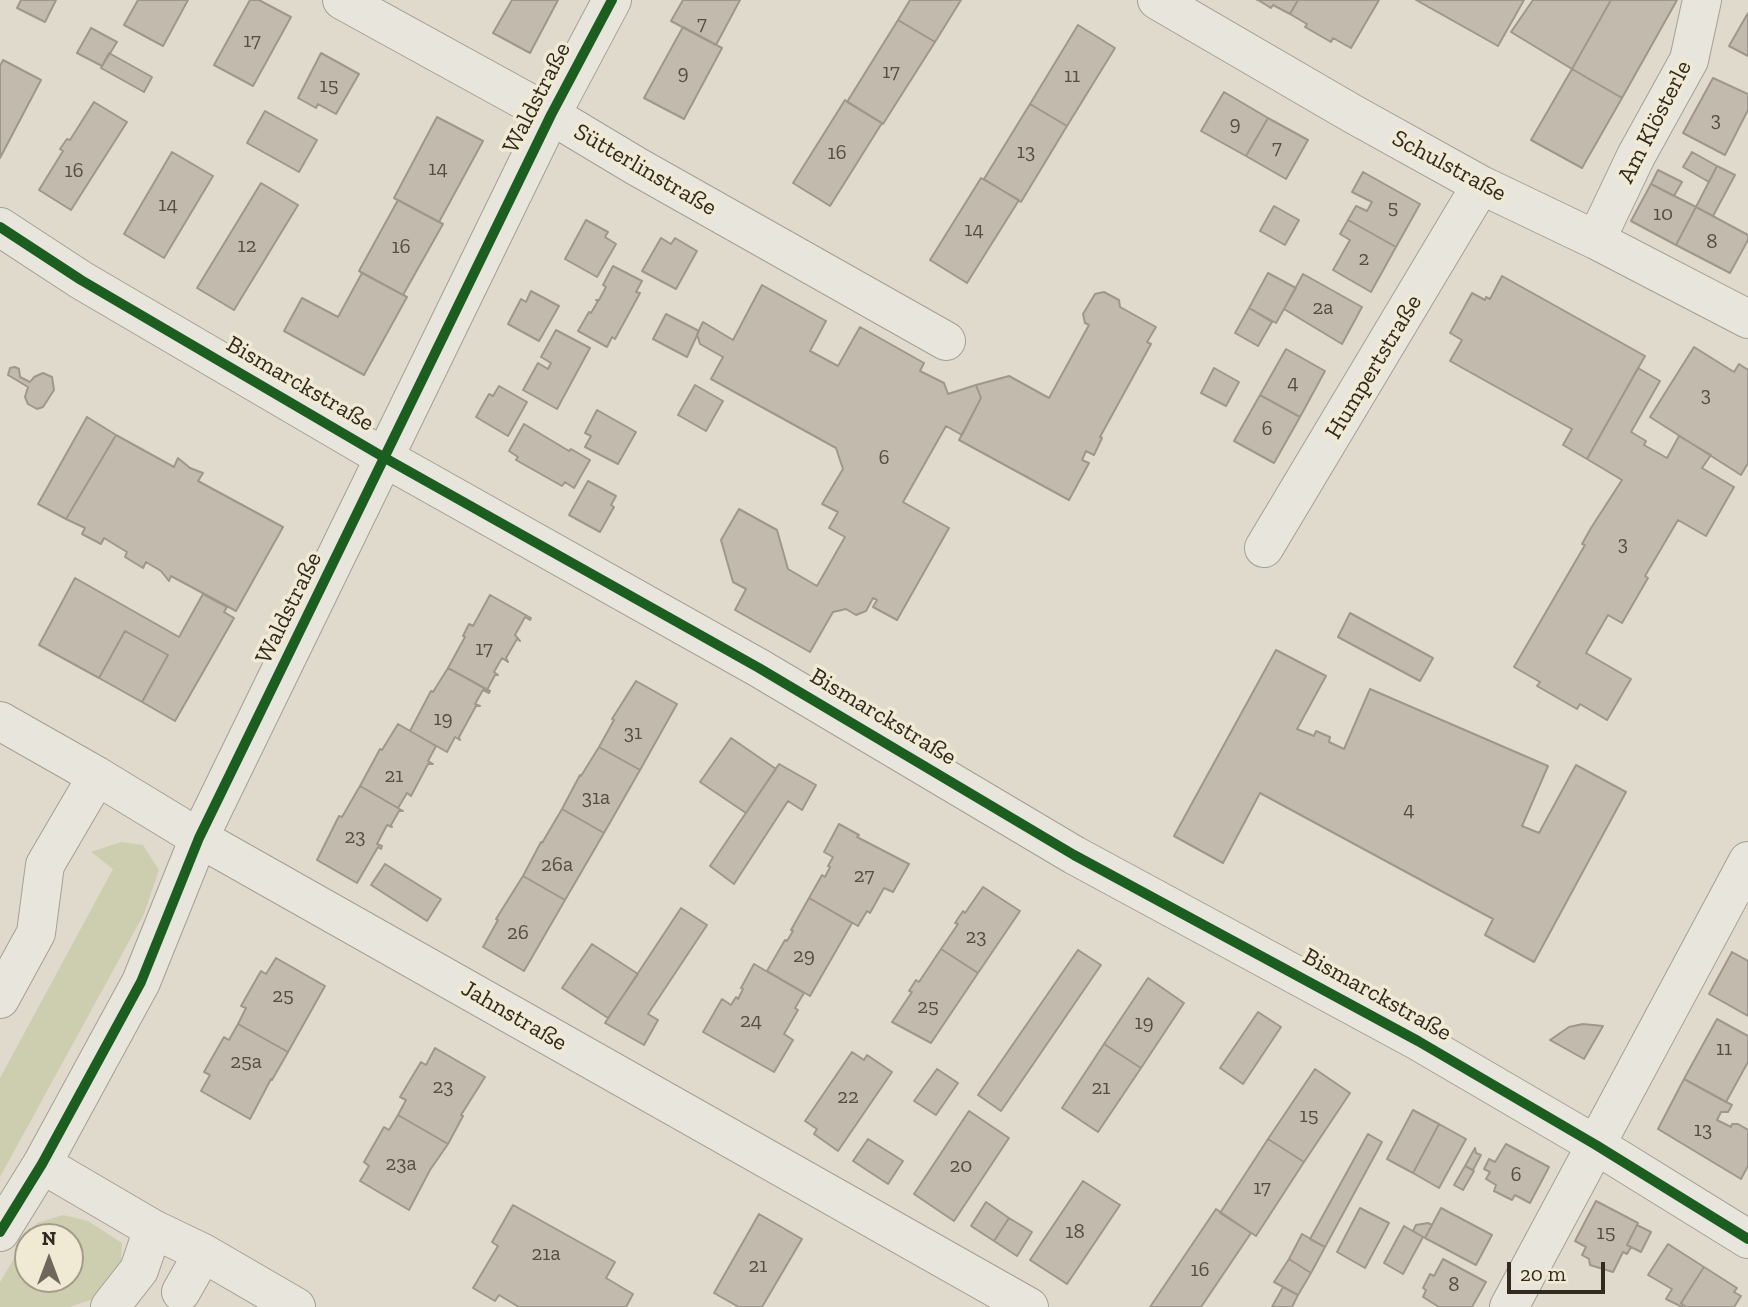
<!DOCTYPE html>
<meta charset="utf-8">
<style>
body{margin:0}
#map{position:relative;width:1748px;height:1307px;overflow:hidden;background:#e0dacc;font-family:"Zilla Slab",serif}
canvas{display:block}
.north{position:absolute;left:14px;top:1223px;width:70px;height:70px;box-sizing:border-box;background:#f0e9d3;border:2px solid #a49c8b;border-radius:50%;rotate:0deg;font-size:19px;font-weight:700;line-height:28px;text-align:center;color:#32291f}
.north::after{content:'';display:block;margin:auto;width:24px;height:32px;background:#6f675c;clip-path:polygon(50% 0,100% 100%,50% 72%,0 100%)}
.scale{position:absolute;left:1507px;top:1262px;width:98px;height:32px;box-sizing:border-box;border:4px solid #32291f;border-top:0;padding-left:9px;font-size:21px;line-height:24px;white-space:nowrap;color:#32291f;-webkit-text-stroke:5px #f0e9d3;paint-order:stroke}
</style>
<div id="map">
<canvas width="1748" height="1307"></canvas>
<div class="north">N</div>
<div class="scale">20 m</div>
</div>
<script>
const ctx = document.querySelector('canvas').getContext('2d');
ctx.lineJoin = 'round';
function fillPath(path, color) { ctx.fillStyle = color; ctx.fill(path, 'evenodd'); }
const shape = rows => new Path2D(rows.map(r => 'M' + r).join(''));
function stroke(path, color, width, dash) { ctx.strokeStyle = color; ctx.lineWidth = width; ctx.lineCap = dash ? 'butt' : 'round'; ctx.setLineDash(dash || []); ctx.stroke(path); }
function drawText(font, color, halo, rows, align = 'center') {
  ctx.font = font + ' "Zilla Slab",serif'; ctx.lineWidth = 7; ctx.setLineDash([]); ctx.textBaseline = 'middle'; ctx.strokeStyle = halo; ctx.fillStyle = color; for (const [text, x, y, turn = 0] of rows) {
    ctx.save(); ctx.translate(x, y); ctx.rotate((+turn || 0) * Math.PI / 180); ctx.textAlign = isNaN(turn) ? turn : align; if (halo) ctx.strokeText(text, 0, 0); ctx.fillText(text, 0, 0); ctx.restore();
  }
}
fillPath(shape([
 [121,842,143,845,159,870,144,914,0,1177,0,1078,113,869,91,852],
 [63,1215,88,1221,122,1243,121,1262,94,1299,69,1307,0,1307,0,1282,27,1237,37,1223],
 [28,1237,70,1237,70,1279,28,1279]
]), '#cdceb0');
const building = shape([
 [21,0,56,0,45,22,17,8,21,0],
 [138,0,188,0,163,46,124,25,138,0],
 [250,0,259,0,291,17,253,86,214,65,250,0],
 [512,0,558,0,530,53,493,33,512,0],
 [683,0,740,0,716,45,671,21,683,0],
 [910,0,961,0,935,42,898,20,910,0],
 [1258,0,1257,0,1298,0,1290,14,1273,5,1271,8,1258,0],
 [1298,0,1379,0,1351,48,1333,38,1331,42,1305,27,1307,24,1290,14,1298,0],
 [1416,0,1524,0,1498,46,1416,0],
 [1533,0,1611,0,1572,69,1511,32,1533,0],
 [1611,0,1677,0,1622,98,1572,69,1611,0],
 [1748,13,1748,56,1729,46,1748,13],
 [898,20,935,42,883,124,847,102,898,20],
 [1078,25,1115,48,1067,126,1030,104,1078,25],
 [683,27,722,48,684,119,644,98,683,27],
 [91,28,117,42,102,66,77,53,91,28],
 [109,53,152,77,144,92,101,68,109,53],
 [321,53,359,74,336,114,318,104,316,108,298,98,321,53],
 [3,60,41,80,0,158,0,66,3,60],
 [1572,69,1622,98,1582,168,1531,140,1572,69],
 [1713,78,1748,94,1748,110,1725,155,1683,133,1713,78],
 [1224,92,1268,118,1246,156,1201,131,1224,92],
 [845,100,882,123,830,206,793,183,845,100],
 [94,102,127,122,71,210,39,190,63,151,60,149,67,139,70,140,94,102],
 [1030,104,1067,126,1021,202,984,179,1030,104],
 [265,111,317,140,299,172,247,143,265,111],
 [437,117,483,141,439,222,394,198,437,117],
 [1268,118,1308,140,1286,179,1246,156,1268,118],
 [172,152,213,176,164,258,124,234,172,152],
 [1692,152,1717,166,1709,182,1683,167,1692,152],
 [1717,166,1735,175,1713,216,1696,207,1717,166],
 [1658,170,1682,182,1674,196,1651,184,1658,170],
 [1363,172,1420,204,1396,247,1348,220,1356,206,1367,211,1372,202,1352,192,1363,172],
 [981,178,1019,200,967,283,930,260,981,178],
 [261,183,298,205,234,310,197,288,261,183],
 [1651,184,1696,207,1676,245,1631,221,1651,184],
 [398,200,443,224,403,295,359,271,398,200],
 [1274,206,1299,220,1285,245,1260,231,1274,206],
 [1696,207,1748,235,1748,240,1730,273,1676,245,1696,207],
 [586,220,608,232,605,237,616,244,597,277,565,259,586,220],
 [1348,220,1396,247,1371,292,1333,270,1350,240,1340,234,1348,220],
 [661,238,671,244,675,238,697,251,676,289,642,271,661,238],
 [613,266,642,281,636,292,640,293,615,339,612,337,607,347,578,331,589,312,591,313,598,301,596,300,599,300,606,287,603,285,613,266],
 [362,273,407,297,364,375,284,331,302,298,338,317,362,273],
 [1268,273,1296,288,1276,323,1249,308,1268,273],
 [1303,274,1362,307,1342,344,1284,309,1303,274],
 [1502,276,1645,356,1587,459,1563,445,1572,429,1450,361,1462,340,1450,333,1472,293,1485,300,1486,297,1490,299,1502,276],
 [762,285,826,321,810,351,838,366,860,327,924,363,920,371,944,383,948,394,976,385,981,398,962,435,946,426,903,502,949,528,897,620,873,607,877,600,873,598,866,611,856,615,846,609,833,612,810,652,735,610,746,589,733,582,721,540,739,509,777,530,788,569,817,586,845,537,829,528,838,512,822,504,843,469,836,448,711,379,723,357,700,344,697,334,703,322,733,340,762,285],
 [531,291,559,306,539,341,508,324,521,299,526,302,531,291],
 [1104,292,1119,300,1120,307,1156,327,1147,342,1151,344,1100,437,1102,438,1094,455,1086,451,1082,460,1089,463,1069,500,959,440,981,398,976,385,1009,376,1049,398,1089,325,1085,323,1083,314,1095,294,1104,292],
 [1249,308,1272,322,1258,346,1235,333,1249,308],
 [666,314,699,331,687,357,653,339,666,314],
 [556,330,590,348,557,409,523,390,538,363,548,369,551,363,541,357,556,330],
 [1694,347,1734,372,1739,364,1748,370,1748,463,1741,475,1650,417,1694,347],
 [1286,349,1325,371,1300,417,1260,395,1286,349],
 [15,367,19,369,20,377,30,382,34,377,43,373,52,377,54,390,43,407,37,409,28,404,25,397,28,387,8,375,10,368,15,367],
 [1214,368,1239,382,1226,406,1201,393,1214,368],
 [1638,368,1660,381,1631,432,1646,441,1644,445,1667,458,1679,436,1711,455,1702,468,1734,487,1706,536,1678,520,1645,576,1648,578,1622,623,1608,615,1586,653,1631,679,1607,720,1580,704,1577,709,1537,686,1540,682,1514,667,1585,545,1582,544,1591,528,1622,480,1587,459,1638,368],
 [695,385,723,401,706,431,678,415,695,385],
 [499,386,527,402,508,436,476,417,489,394,493,396,499,386],
 [1260,395,1300,417,1274,463,1234,441,1260,395],
 [597,410,636,432,618,464,585,447,591,436,585,433,597,410],
 [87,417,116,435,66,519,38,504,87,417],
 [524,424,569,451,571,449,590,460,574,488,565,482,562,486,516,460,518,457,509,451,524,424],
 [116,435,174,467,178,458,190,468,203,473,198,481,283,527,236,611,171,576,169,581,161,571,146,562,143,568,125,557,127,552,104,538,101,544,82,534,85,528,66,519,116,435],
 [588,481,616,496,611,505,614,507,600,532,569,515,588,481],
 [75,578,179,637,203,594,227,607,224,612,234,618,175,721,142,702,168,655,125,631,99,678,39,645,75,578],
 [490,595,531,618,530,620,525,617,515,635,520,641,517,639,506,658,508,662,502,658,494,672,498,675,495,675,487,690,448,668,465,637,463,636,469,624,473,626,490,595],
 [1350,613,1433,658,1420,681,1338,637,1350,613],
 [125,631,168,655,142,702,99,678,125,631],
 [1276,650,1326,676,1297,729,1314,736,1316,731,1330,737,1329,742,1344,749,1370,689,1548,766,1522,826,1539,833,1576,765,1626,792,1534,962,1485,935,1493,919,1260,793,1223,863,1174,836,1276,650],
 [448,668,490,691,489,693,483,690,475,704,480,706,476,706,459,737,460,740,455,737,447,752,410,731,431,691,433,692,448,668],
 [636,681,677,704,640,770,599,747,614,720,612,719,636,681],
 [398,724,436,746,428,761,433,764,428,764,411,796,407,793,398,808,360,786,380,749,382,750,398,724],
 [731,738,776,769,746,813,700,782,731,738],
 [599,747,640,770,604,833,562,809,580,775,581,776,599,747],
 [779,764,816,785,802,810,788,801,734,884,710,866,779,764],
 [360,786,403,811,399,811,391,825,392,827,387,825,377,844,382,846,381,849,378,847,357,883,317,860,339,816,342,817,360,786],
 [562,809,604,833,565,900,523,876,541,842,542,843,562,809],
 [839,824,859,835,857,837,909,864,893,892,884,888,870,913,867,911,858,926,809,898,822,875,825,877,830,867,828,866,833,857,824,852,839,824],
 [385,864,441,899,427,921,371,885,385,864],
 [523,876,565,900,524,971,483,947,498,920,496,919,523,876],
 [983,887,1020,911,978,973,941,949,958,924,955,923,963,911,965,913,983,887],
 [809,898,852,923,810,996,767,971,785,940,787,941,793,931,791,930,809,898],
 [681,908,707,925,648,1014,658,1020,644,1045,605,1023,681,908],
 [592,944,638,974,608,1018,562,988,592,944],
 [941,949,978,973,931,1043,892,1022,912,992,909,991,916,980,919,982,941,949],
 [1078,950,1101,965,1001,1111,978,1095,1078,950],
 [1732,952,1748,961,1748,1016,1709,994,1732,952],
 [276,958,325,986,288,1052,238,1024,246,1008,241,1006,261,971,266,974,276,958],
 [754,964,804,993,795,1008,798,1010,784,1034,793,1040,774,1072,703,1032,722,999,731,1005,736,997,738,999,743,989,741,988,754,964],
 [1148,978,1184,1003,1141,1068,1104,1044,1148,978],
 [1258,1012,1281,1027,1243,1084,1220,1068,1258,1012],
 [1717,1019,1748,1036,1748,1062,1726,1102,1684,1079,1717,1019],
 [238,1024,288,1052,272,1080,271,1079,250,1119,201,1091,210,1075,204,1072,224,1037,229,1040,238,1024],
 [1583,1024,1603,1026,1584,1059,1550,1040,1569,1027,1583,1024],
 [1104,1044,1141,1068,1098,1132,1062,1108,1104,1044],
 [435,1048,485,1077,461,1115,463,1116,448,1144,398,1115,406,1100,400,1097,421,1062,426,1065,435,1048],
 [852,1052,864,1060,867,1055,892,1072,838,1151,814,1134,817,1129,805,1121,852,1052],
 [937,1069,958,1083,936,1115,914,1101,937,1069],
 [1315,1069,1350,1093,1304,1162,1268,1139,1315,1069],
 [1684,1079,1732,1105,1728,1112,1721,1112,1717,1120,1731,1127,1732,1124,1738,1124,1748,1130,1748,1166,1741,1179,1658,1129,1684,1079],
 [1413,1110,1439,1124,1413,1173,1387,1159,1413,1110],
 [969,1111,1009,1138,954,1221,914,1194,969,1111],
 [398,1115,448,1144,430,1170,409,1210,360,1181,369,1166,364,1162,384,1127,389,1130,398,1115],
 [1439,1124,1466,1139,1439,1188,1413,1173,1439,1124],
 [1368,1134,1382,1142,1325,1247,1310,1239,1368,1134],
 [868,1139,903,1161,888,1184,853,1161,868,1139],
 [1268,1139,1304,1162,1256,1236,1220,1213,1268,1139],
 [1506,1144,1549,1167,1530,1203,1515,1195,1512,1200,1494,1191,1496,1185,1486,1179,1490,1172,1484,1169,1489,1159,1495,1162,1506,1144],
 [1475,1148,1476,1153,1481,1155,1473,1170,1465,1166,1475,1148],
 [1465,1166,1474,1171,1463,1190,1454,1185,1465,1166],
 [1083,1181,1120,1205,1067,1284,1030,1260,1083,1181],
 [1596,1201,1638,1223,1627,1245,1631,1247,1627,1254,1623,1252,1613,1272,1590,1265,1589,1259,1582,1255,1586,1247,1575,1241,1596,1201],
 [986,1202,1009,1218,994,1241,971,1226,986,1202],
 [513,1205,615,1262,606,1278,633,1294,626,1307,519,1307,499,1295,495,1301,473,1288,498,1246,492,1242,513,1205],
 [1360,1208,1389,1223,1365,1268,1337,1252,1360,1208],
 [1441,1208,1492,1235,1476,1265,1425,1238,1441,1208],
 [1216,1209,1251,1233,1201,1307,1150,1307,1216,1209],
 [759,1214,802,1239,762,1307,739,1307,714,1293,759,1214],
 [1009,1218,1032,1232,1017,1256,994,1241,1009,1218],
 [1428,1223,1432,1225,1425,1238,1413,1231,1416,1225,1428,1223],
 [1637,1225,1651,1232,1641,1252,1627,1245,1637,1225],
 [1404,1226,1423,1237,1403,1274,1384,1263,1404,1226],
 [1302,1234,1325,1247,1311,1273,1289,1259,1302,1234],
 [1668,1244,1704,1267,1681,1303,1683,1305,1682,1307,1666,1299,1672,1289,1648,1275,1668,1244],
 [1289,1259,1311,1273,1298,1295,1274,1282,1289,1259],
 [1443,1259,1486,1282,1472,1307,1439,1307,1423,1297,1426,1290,1423,1288,1430,1274,1434,1276,1443,1259],
 [1704,1267,1737,1288,1734,1292,1741,1296,1734,1307,1686,1307,1681,1303,1704,1267],
 [1283,1287,1298,1295,1292,1307,1272,1307,1283,1287]
]);
fillPath(building, '#c3baae');
stroke(building, '#a0978c', 2);
const minor = shape([
 [342,0,551,115,636,166,946,341],
 [1157,0,1353,114,1481,185,1596,240,1748,319],
 [0,227,81,280,385,458,759,668,1074,855,1418,1041,1596,1145,1748,1239],
 [1596,240,1636,156,1689,60,1702,0],
 [1264,548,1481,185],
 [0,721,97,776,199,838,1029,1307],
 [0,999,36,933,45,865,97,776],
 [42,1164,153,1229,203,1253,296,1307],
 [0,1232,42,1164,141,982,199,838,551,115,612,0],
 [181,1292,203,1253],
 [110,1307,139,1270,153,1229],
 [1509,1307,1748,861]
]);
stroke(minor, '#a59f95', 40);
stroke(minor, '#e8e5dd', 38);
stroke(shape([
 [0,227,81,280,385,458,759,668,1074,855,1418,1041,1596,1145,1748,1239],
 [0,1232,42,1164,141,982,199,838,551,115,612,0]
]), '#1b5e20', 10);
drawText('21px', '#564d43', null, [
 ["7",702,24],
 ["17",252,41],
 ["17",891,72],
 ["9",683,73],
 ["11",1072,76],
 ["15",329,86],
 ["3",1716,120],
 ["9",1235,124],
 ["7",1277,148],
 ["13",1026,152],
 ["16",837,153],
 ["14",438,169],
 ["16",74,171],
 ["14",168,205],
 ["5",1393,208],
 ["10",1663,214],
 ["14",974,230],
 ["8",1712,242],
 ["12",247,246],
 ["16",401,247],
 ["2",1364,259],
 ["2a",1323,308],
 ["4",1293,383],
 ["3",1706,395],
 ["6",1267,429],
 ["6",884,458],
 ["3",1623,544],
 ["17",484,649],
 ["19",443,719],
 ["31",633,733],
 ["21",394,776],
 ["31a",596,798],
 ["4",1409,810],
 ["23",355,837],
 ["26a",557,865],
 ["27",864,876],
 ["26",518,933],
 ["23",976,937],
 ["29",804,956],
 ["25",283,996],
 ["25",928,1007],
 ["24",751,1021],
 ["19",1144,1023],
 ["11",1724,1049],
 ["25a",246,1062],
 ["23",443,1087],
 ["21",1101,1088],
 ["22",848,1097],
 ["15",1309,1116],
 ["13",1703,1130],
 ["23a",401,1164],
 ["20",961,1166],
 ["6",1516,1175],
 ["17",1262,1188],
 ["18",1075,1232],
 ["15",1606,1233],
 ["21a",546,1254],
 ["21",758,1266],
 ["16",1200,1270],
 ["8",1454,1285]
]);
drawText('24px', '#32291f', '#f0e9d3', [
 ["Waldstraße",537,98,-63],
 ["Am Klösterle",1655,122,-63],
 ["Schulstraße",1449,166,28],
 ["Sütterlinstraße",645,170,30],
 ["Humpertstraße",1374,367,-59],
 ["Bismarckstraße",300,384,30],
 ["Waldstraße",289,608,-64],
 ["Bismarckstraße",883,717,31],
 ["Bismarckstraße",1377,995,29],
 ["Jahnstraße",514,1016,30]
]);
</script>
